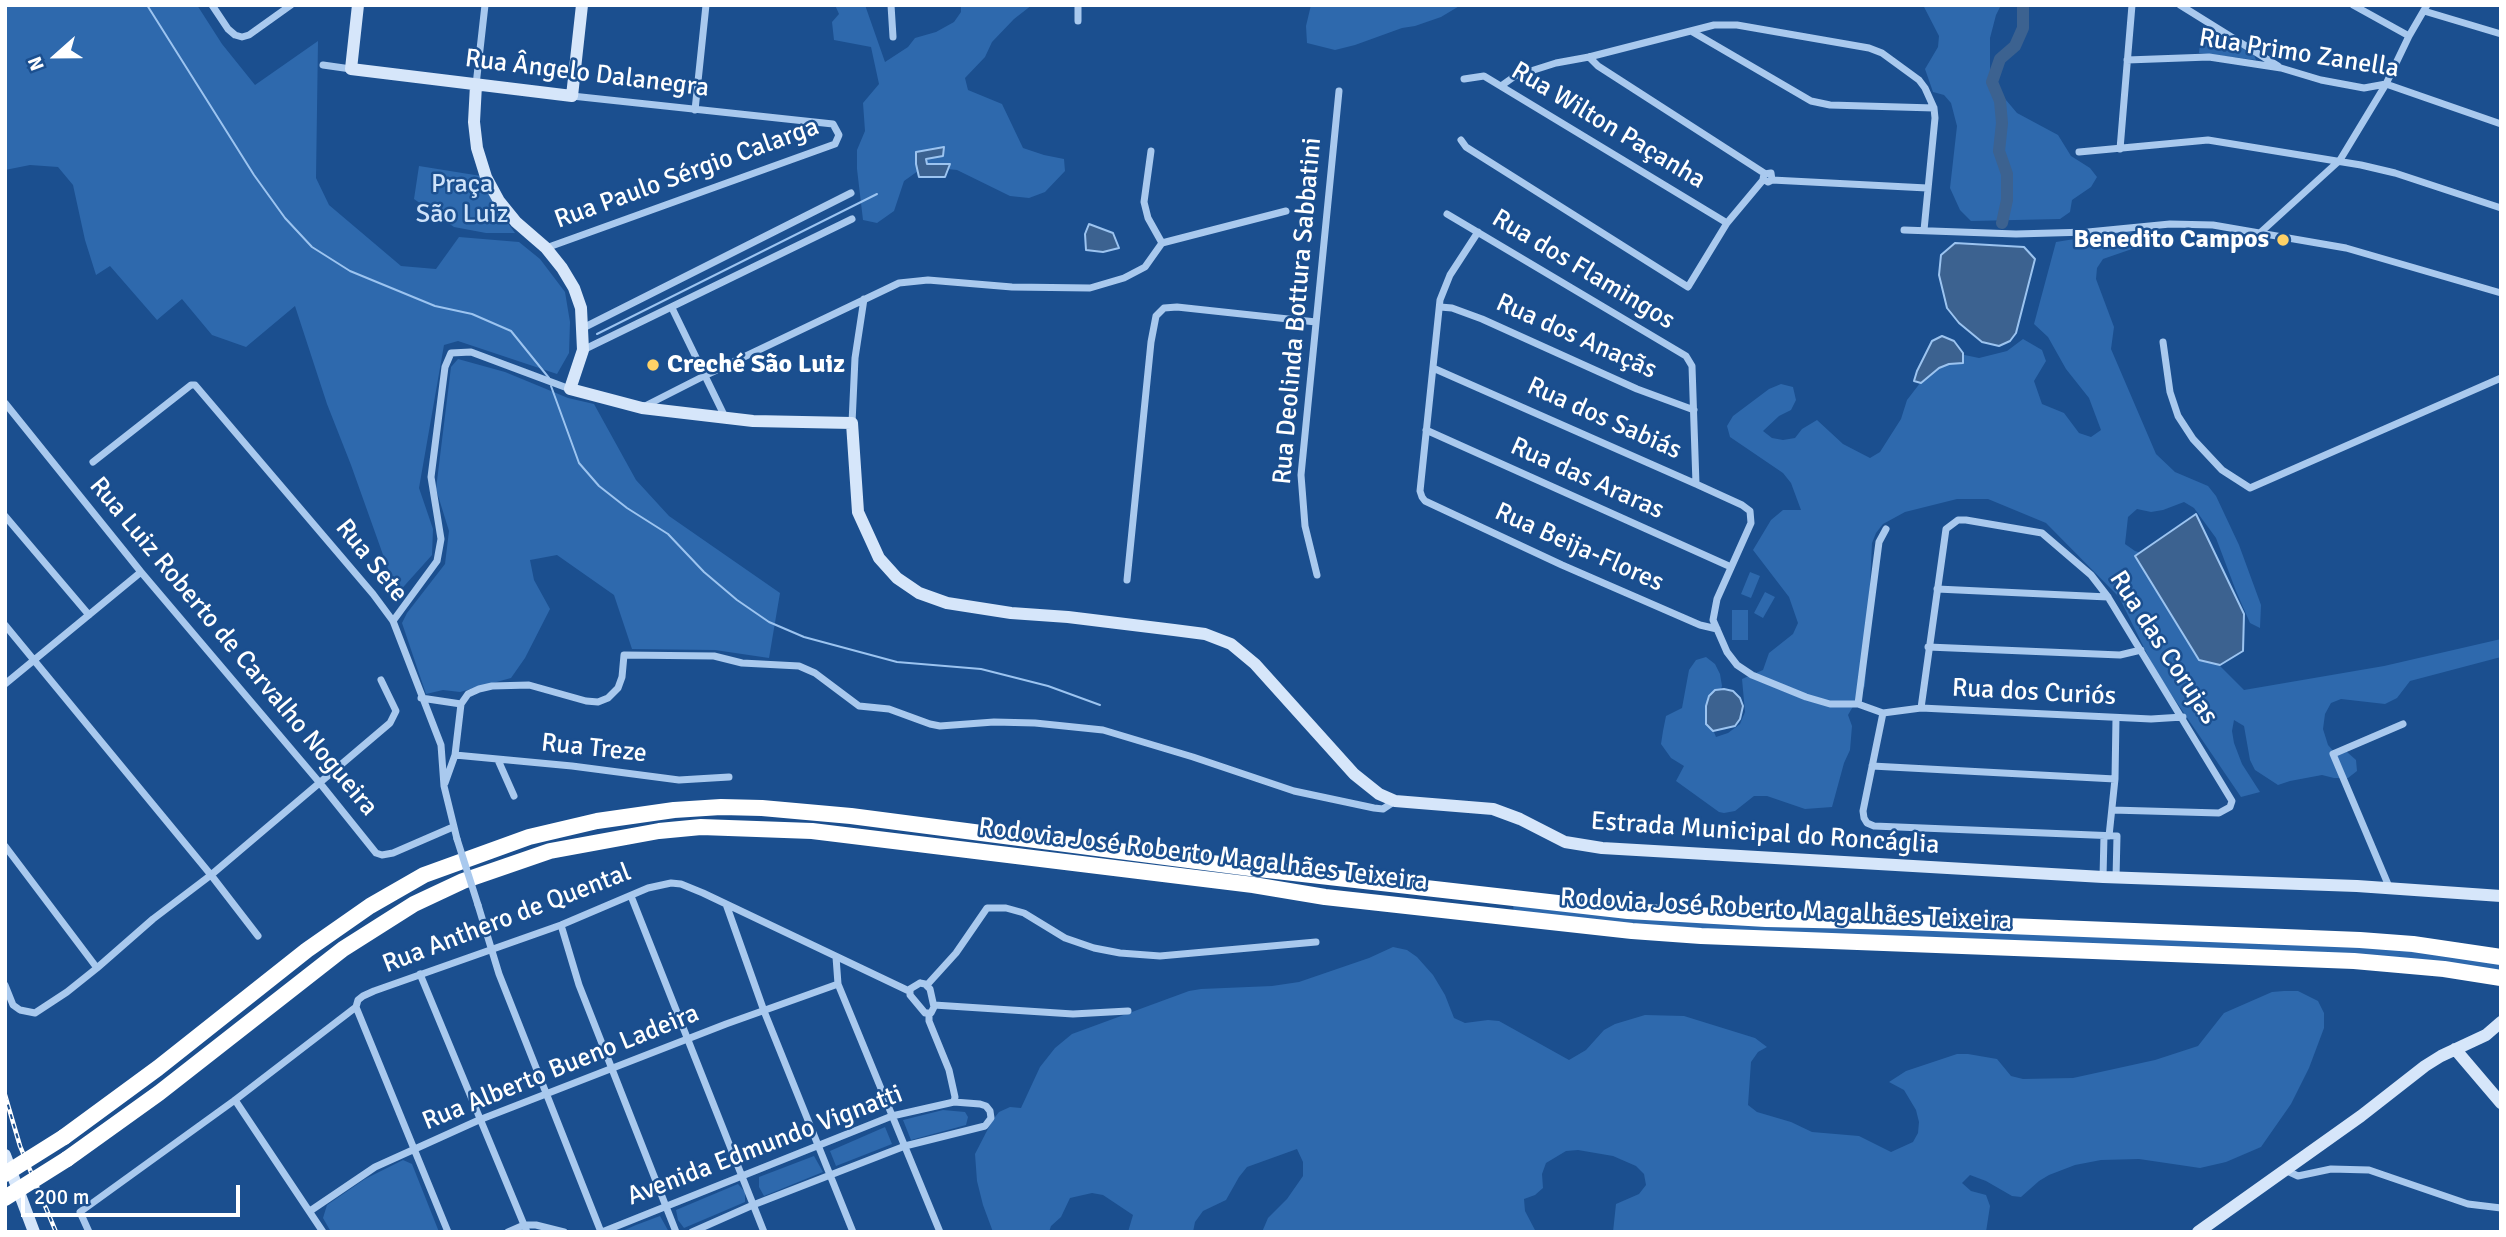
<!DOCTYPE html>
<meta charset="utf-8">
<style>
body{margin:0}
#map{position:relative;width:2506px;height:1237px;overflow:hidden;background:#1b4f8f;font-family:Signika,sans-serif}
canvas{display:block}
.frame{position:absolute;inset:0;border:7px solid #fff;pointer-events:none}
.north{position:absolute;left:21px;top:21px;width:70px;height:70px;-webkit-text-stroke:5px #1b4f8f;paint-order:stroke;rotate:249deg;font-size:19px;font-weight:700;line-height:28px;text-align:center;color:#fff}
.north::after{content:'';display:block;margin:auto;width:24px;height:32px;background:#fff;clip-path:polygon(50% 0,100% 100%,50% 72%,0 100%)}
.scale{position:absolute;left:21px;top:1185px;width:219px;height:32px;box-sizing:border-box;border:4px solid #fff;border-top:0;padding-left:9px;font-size:21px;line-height:24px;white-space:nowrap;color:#fff;-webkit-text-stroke:5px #1b4f8f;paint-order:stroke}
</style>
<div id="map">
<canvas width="2506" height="1237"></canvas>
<div class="frame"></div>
<div class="north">N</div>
<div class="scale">200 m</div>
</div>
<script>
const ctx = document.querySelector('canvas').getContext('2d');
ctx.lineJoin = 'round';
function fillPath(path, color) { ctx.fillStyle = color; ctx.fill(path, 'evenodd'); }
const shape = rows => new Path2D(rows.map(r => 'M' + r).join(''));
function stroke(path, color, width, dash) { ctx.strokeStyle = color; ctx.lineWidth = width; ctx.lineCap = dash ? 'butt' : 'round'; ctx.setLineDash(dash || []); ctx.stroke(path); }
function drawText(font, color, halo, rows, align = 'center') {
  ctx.font = font + ' Signika,sans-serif'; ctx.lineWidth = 5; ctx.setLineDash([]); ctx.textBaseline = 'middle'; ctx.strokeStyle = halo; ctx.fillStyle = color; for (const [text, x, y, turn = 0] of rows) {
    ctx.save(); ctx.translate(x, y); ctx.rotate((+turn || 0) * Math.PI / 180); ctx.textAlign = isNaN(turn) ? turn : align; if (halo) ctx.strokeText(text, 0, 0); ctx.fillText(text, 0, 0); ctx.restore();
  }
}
fillPath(shape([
 [5,5,197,5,222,44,255,85,318,41,316,178,329,205,401,266,436,269,459,237,519,242,540,259,565,292,570,322,569,353,557,374,458,341,444,345,419,488,433,529,432,555,397,594,351,465,327,404,295,306,246,347,212,335,182,299,157,320,110,266,96,275,85,240,73,185,58,167,30,165,5,170],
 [835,5,865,5,885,62,908,47,915,38,936,32,954,22,961,12,961,5,1032,5,1014,19,992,42,985,57,965,78,968,90,1002,104,1023,148,1044,155,1064,159,1065,171,1045,192,1029,198,1010,196,957,170,938,168,918,171,904,181,894,211,877,223,863,220,857,169,857,150,865,131,863,103,879,84,871,47,834,40,832,22,839,14],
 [1311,5,1461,5,1441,17,1415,26,1402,28,1355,45,1335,50,1307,43,1306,26],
 [1923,5,2001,5,1996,15,1990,38,1990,74,1995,87,2017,113,2058,135,2071,156,2090,168,2097,177,2091,187,2072,200,2070,212,2060,219,1971,221,1960,210,1950,188,1957,126,1951,103,1944,95,1933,92,1925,69,1938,47,1939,36],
 [2202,26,2254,55,2256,60,2199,53],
 [419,166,481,176,494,204,515,233,486,233,454,227,414,199],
 [2148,228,2159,229,2158,240,2103,259,2097,268,2096,279,2114,327,2111,349,2156,454,2175,472,2208,486,2216,496,2239,545,2261,605,2260,628,2250,623,2236,591,2216,538,2194,508,2184,502,2163,510,2151,512,2137,509,2128,517,2125,544,2135,551,2151,556,2218,664,2244,690,2384,666,2501,639,2501,657,2410,681,2397,698,2385,704,2341,699,2331,703,2325,714,2323,729,2328,745,2335,753,2347,752,2356,760,2357,771,2348,778,2334,778,2322,775,2290,781,2278,785,2255,770,2250,760,2244,726,2234,720,2232,731,2234,743,2242,764,2260,792,2241,797,2156,672,2119,597,2046,523,1988,499,1957,499,1905,512,1883,524,1876,533,1872,543,1865,686,1848,715,1852,726,1850,750,1844,763,1832,807,1805,809,1767,796,1754,796,1735,811,1724,813,1719,812,1676,781,1684,766,1671,758,1661,744,1663,731,1666,716,1682,708,1689,670,1696,660,1706,657,1715,664,1720,674,1722,686,1712,715,1712,727,1716,737,1728,733,1740,724,1745,712,1742,679,1763,670,1769,653,1793,634,1798,623,1789,597,1753,550,1771,520,1783,510,1801,510,1791,483,1783,473,1730,437,1727,426,1733,416,1769,389,1781,384,1793,387,1796,400,1791,410,1779,416,1763,431,1772,438,1783,440,1795,438,1802,429,1817,420,1843,444,1870,458,1880,452,1901,419,1907,400,1934,365,1955,353,1979,358,2007,351,2023,339,2042,350,2046,361,2034,381,2042,404,2064,413,2079,433,2091,437,2101,430,2089,398,2066,369,2048,337,2034,324,2056,242,2124,231,2137,232],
 [458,359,505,372,568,398,594,404,636,480,669,516,780,593,769,658,715,650,632,649,614,595,557,555,530,560,534,580,550,609,525,658,511,678,460,692,443,690,426,694,402,623,407,613,445,564,449,531,436,489,451,367],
 [1750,572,1760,576,1751,598,1741,594],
 [1765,592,1775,597,1763,618,1754,613],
 [1732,610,1748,610,1748,640,1732,640],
 [1513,904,2382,947,2501,962,2501,974,1734,933,1514,915],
 [1393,947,1407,950,1417,957,1433,975,1445,995,1454,1018,1465,1023,1488,1020,1499,1021,1569,1060,1586,1050,1604,1030,1615,1024,1645,1015,1684,1016,1755,1038,1767,1047,1758,1052,1751,1062,1748,1105,1757,1112,1791,1122,1812,1132,1859,1136,1891,1152,1913,1142,1918,1133,1919,1122,1916,1110,1904,1090,1889,1082,1906,1071,1957,1054,1968,1054,1997,1059,2011,1076,2023,1079,2073,1078,2155,1060,2198,1046,2224,1013,2272,992,2284,991,2298,991,2318,1001,2324,1013,2324,1028,2309,1068,2291,1104,2261,1147,2226,1162,2200,1168,2139,1159,2101,1160,2075,1165,2049,1175,2039,1181,2021,1197,2012,1196,1986,1181,1970,1175,1962,1183,1971,1191,1986,1195,1990,1206,1986,1232,1613,1232,1616,1204,1639,1194,1646,1185,1644,1174,1636,1166,1613,1156,1578,1150,1566,1151,1546,1163,1542,1174,1543,1188,1535,1195,1524,1199,1525,1211,1536,1232,1262,1232,1268,1218,1287,1199,1303,1176,1303,1162,1297,1149,1247,1167,1239,1177,1226,1200,1203,1211,1195,1222,1193,1232,1128,1232,1133,1215,1103,1195,1092,1193,1070,1198,1061,1217,1051,1226,1049,1232,993,1232,983,1205,977,1181,975,1154,992,1121,999,1112,1010,1107,1021,1108,1040,1067,1055,1048,1072,1034,1189,991,1201,989,1272,986,1299,982,1369,958],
 [943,1110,965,1112,968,1117,966,1125,911,1140,903,1120],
 [885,1127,892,1144,836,1166,830,1151],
 [814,1156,823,1172,764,1196,759,1187,759,1177],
 [403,1160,412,1164,439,1232,331,1232,323,1218,327,1205,365,1179],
 [738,1184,745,1192,745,1202,684,1228,678,1220,676,1210],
 [660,1216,669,1232,620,1232,636,1225]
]), '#2e69ad');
const water = shape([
 [944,147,943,156,926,159,927,164,950,164,945,177,919,177,916,164,916,152,944,147],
 [1089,224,1113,233,1119,248,1103,252,1086,250,1085,234,1089,224],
 [1955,243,2024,247,2035,259,2016,333,2010,341,1999,346,1982,342,1959,323,1947,308,1939,275,1941,255,1955,243],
 [1942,336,1954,341,1963,353,1963,363,1949,364,1939,368,1921,383,1914,381,1917,371,1932,341,1942,336],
 [2196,514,2244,614,2243,651,2220,665,2199,660,2135,556,2196,514],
 [1724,689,1733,691,1740,698,1743,706,1740,719,1735,726,1713,731,1706,724,1706,706,1709,696,1715,690,1724,689]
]);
fillPath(water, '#3c6290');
stroke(water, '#9cc4f0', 2);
stroke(shape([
 [147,5,254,175,285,218,312,247,350,271,435,306,472,314,511,331,549,378],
 [597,334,877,194],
 [551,386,579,463,599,486,627,508,668,534,704,572,737,600,769,622,804,637,897,662,981,669,1048,686,1100,705]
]), '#9cc4f0', 2);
stroke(shape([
 [2002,223,2007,200,2007,174,1999,151,2002,123,2000,101,1992,82,2000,59,2015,46,2023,28,2023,5]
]), '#3c6290', 12);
stroke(shape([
 [212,5,228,29,235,35,242,37,249,35,291,5],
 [891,5,893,37],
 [2180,5,2278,66],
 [2353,5,2409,36],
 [2424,11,2501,34],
 [1078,21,1078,5],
 [1691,31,1811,101,1830,105,1934,108],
 [1589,57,1598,66,1764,173],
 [2127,60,2209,57,2281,68,2321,80,2364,88,2386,84,2501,124],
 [323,65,351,69],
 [1464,79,1484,76,1727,223],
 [476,85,485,5],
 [1501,86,1515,76,1556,63,1589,57,1714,25,1737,25,1869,48,1882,53,1919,80,1925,88,1934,108,1935,118,1924,230],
 [695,110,706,5],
 [1461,140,1466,147,1688,287,1727,223,1763,180],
 [2120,149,2132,5],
 [1151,151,1144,202,1148,218,1162,243],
 [2079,152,2208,140,2361,165,2395,173,2501,208],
 [1772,180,1771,173,1764,174,1763,179,1768,182,1772,180,1927,188],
 [1447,214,1686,356,1692,366,1696,484],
 [1904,230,2016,234,2088,232,2170,224,2213,225,2346,248,2501,293],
 [1478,232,1450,275,1440,300,1420,491,1422,497,1425,501,1562,565,1700,625,1717,629],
 [2261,232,2340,160,2386,84,2409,36,2427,5],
 [546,248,835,144,839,135,833,124,572,96],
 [1440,307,1452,308,1482,319,1637,389,1694,410],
 [672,308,725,417],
 [583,328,851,193],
 [2163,342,2170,392,2178,416,2193,439,2222,470,2250,488,2501,378],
 [583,350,852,219],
 [1433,368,1696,484,1742,505,1750,511,1751,523,1717,599,1713,620,1727,652,1737,665,1752,675,1806,697,1830,704,1858,704,1883,713,1921,708,2151,719,2183,717],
 [5,403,141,572,319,782,376,853,382,855,393,853,453,827],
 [645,406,704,376,899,283,928,280,1012,287,1090,288,1124,278,1145,267,1162,243,1286,211],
 [852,423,855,358,864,299],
 [1426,430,1731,567],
 [93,462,191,385,195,385,373,594,393,621,441,745,444,786,457,839],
 [5,516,89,615],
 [1317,575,1305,526,1301,475,1339,91],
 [1127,580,1151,342,1156,316,1164,308,1177,307,1316,322],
 [1937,589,2108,597],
 [393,621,437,561,441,539,431,477,445,367,451,353,471,352,570,389],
 [5,625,211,875,258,936],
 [1928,647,2120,655,2141,650],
 [5,684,141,572],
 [421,698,461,704,468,694,479,689,492,686,529,685,586,701,598,702,608,698,618,688,622,677,624,655,714,656,742,663,799,666,815,673,859,706,889,709,930,724,940,726,994,722,1035,723,1103,730,1193,757,1294,791,1374,808,1383,809,1395,801],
 [1858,704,1879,542,1886,529],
 [1921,708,1946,529,1958,520,1966,520,2042,533,2091,575,2108,597,2232,801,2230,807,2219,813,2112,810],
 [1883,713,1863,811,1864,818,1867,823,1874,826,2117,836,2116,878],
 [455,755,572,766,679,780,729,777],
 [498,760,514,796],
 [1872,766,2115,779],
 [445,783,455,755,461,704],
 [2109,836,2115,779,2116,718],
 [5,846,97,968],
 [2103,877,2104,836],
 [2390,889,2333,754,2403,724],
 [631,896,764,1232],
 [726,904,764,1011,853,1232],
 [478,905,499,974,601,1232],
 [561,925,579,985,676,1232],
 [836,957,838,984,940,1232],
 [420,974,527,1232],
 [920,983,925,984,930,989,934,1007,931,1013,925,1013,910,995,910,989,920,983],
 [5,985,13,1005,20,1010,35,1013,67,992,97,968,153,919,211,875,390,723,396,711,381,680],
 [927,985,956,953,987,908,1006,908,1024,913,1065,938,1094,948,1120,953,1160,956,1316,942],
 [934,1005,1073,1014,1128,1011],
 [356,1007,358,1000,363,996,374,991,561,925,648,888,671,883,681,884,703,893,909,991],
 [356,1007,448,1232],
 [929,1014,929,1021,949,1070,955,1097,954,1102],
 [235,1100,323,1232],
 [2285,1170,2298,1176,2331,1169,2369,1170,2468,1204,2501,1208],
 [310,1211,375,1167,479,1120,726,1024,838,984],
 [89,1232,80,1212,235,1100,356,1007],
 [508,1232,524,1225,536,1225,564,1232],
 [602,1232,892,1116,954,1102,980,1104,986,1106,990,1111,991,1118,985,1126,905,1146,753,1205,692,1232]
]), '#a9c9ee', 7);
stroke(shape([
 [358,5,351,69,572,96,582,5],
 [476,85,474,122,477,148,486,177,499,201,516,222,546,248,562,268,574,288,581,308,583,350,570,389,642,408,753,421,852,423,858,512,879,558,897,578,919,593,947,603,1011,613,1068,617,1174,630,1205,634,1231,644,1255,664,1354,774,1379,794,1395,801,1493,809,1520,819,1565,842,1602,848,2103,877,2357,886,2501,896],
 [2455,1049,2501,1103],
 [5,1155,34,1232],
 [2198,1232,2361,1116,2425,1066,2441,1056,2486,1035,2501,1022]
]), '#d6e6fa', 12);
stroke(shape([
 [64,1137,158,1068,307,950,370,906,424,875,529,837,597,821,674,810,721,807,762,808,851,816,1250,868,1628,911,1766,919,1908,922,2360,940,2413,944,2501,957],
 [67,1159,159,1093,343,949,414,904,463,881,550,851,659,831,701,827,812,831,1253,885,1325,897,1632,931,1701,936,2354,961,2444,969,2501,978]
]), '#fff', 16);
const rail = shape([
 [5,1095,20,1146,56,1232]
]);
stroke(rail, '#fff', 4.5);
stroke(rail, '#1b4f8f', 2, [5]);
stroke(shape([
 [457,839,478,905]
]), '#a9c9ee', 7);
stroke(shape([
 [5,1174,64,1137],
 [5,1198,67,1159]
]), '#fff', 16);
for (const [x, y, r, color] of [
 [2283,240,7,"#ffd166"],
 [653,365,7,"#ffd166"]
]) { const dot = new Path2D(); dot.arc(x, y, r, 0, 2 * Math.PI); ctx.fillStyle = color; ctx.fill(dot); stroke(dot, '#1b4f8f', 2.5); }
drawText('26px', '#fff', '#1b4f8f', [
 ["Rua Primo Zanella",2299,54,9],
 ["Rua Ângelo Dalanegra",587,74,7],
 ["Rua Wilton Paçanha",1608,126,31],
 ["Rua Paulo Sérgio Calarga",687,174,-20],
 ["Rua dos Flamingos",1583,270,31],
 ["Rua Deolinda Bottura Sabbatini",1298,311,-85],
 ["Rua dos Anaçãs",1576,337,24],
 ["Rua dos Sabiás",1604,419,24],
 ["Rua das Araras",1587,479,24],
 ["Rua Beija-Flores",1579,548,24],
 ["Rua Sete",371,561,51],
 ["Rua Luiz Roberto de Carvalho Nogueira",233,647,50],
 ["Rua das Corujas",2163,648,57],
 ["Rua dos Curiós",2034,693,3],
 ["Rua Treze",594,749,6],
 ["Estrada Municipal do Roncáglia",1765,834,4],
 ["Rodovia José Roberto Magalhães Teixeira",1203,855,7],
 ["Rodovia José Roberto Magalhães Teixeira",1786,910,3],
 ["Rua Anthero de Quental",507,919,-21],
 ["Rua Alberto Bueno Ladeira",561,1068,-22],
 ["Avenida Edmundo Vignatti",765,1146,-21]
]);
drawText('26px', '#cfe3fa', '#1b4f8f', [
 ["Praça",462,185],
 ["São Luiz",462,215]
]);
drawText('bold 26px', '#fff', '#1b4f8f', [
 ["Benedito Campos",2269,240],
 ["Creché São Luiz",667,365,"left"]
], 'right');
</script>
